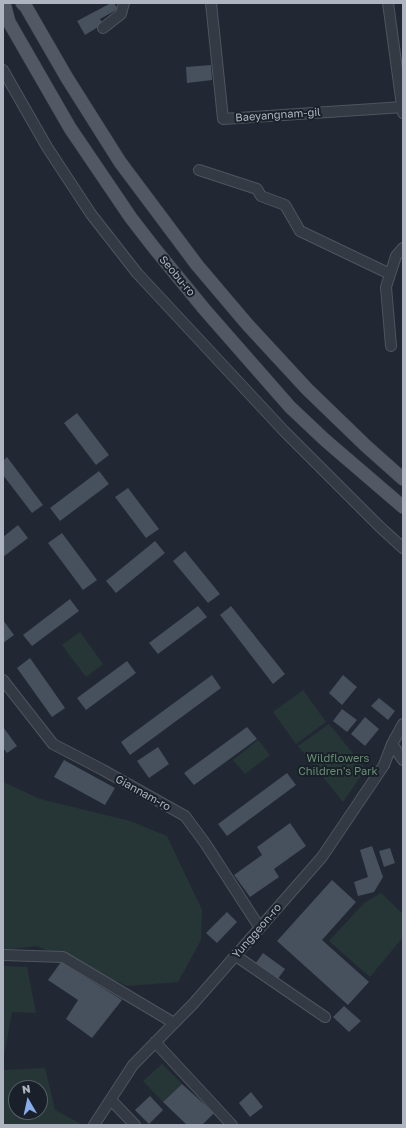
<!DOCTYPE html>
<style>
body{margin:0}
#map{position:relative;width:406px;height:1128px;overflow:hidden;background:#212833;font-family:"Golos Text",sans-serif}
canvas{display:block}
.frame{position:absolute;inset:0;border:4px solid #aeb5c1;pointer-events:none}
.north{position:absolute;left:8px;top:1080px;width:40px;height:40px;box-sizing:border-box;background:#192029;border:1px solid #555c66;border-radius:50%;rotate:351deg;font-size:11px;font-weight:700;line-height:16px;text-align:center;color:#aeb5c1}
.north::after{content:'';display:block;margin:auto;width:14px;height:18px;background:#87aded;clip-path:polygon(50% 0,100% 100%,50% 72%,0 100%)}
</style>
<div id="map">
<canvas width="406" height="1128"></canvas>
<div class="frame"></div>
<div class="north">N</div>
</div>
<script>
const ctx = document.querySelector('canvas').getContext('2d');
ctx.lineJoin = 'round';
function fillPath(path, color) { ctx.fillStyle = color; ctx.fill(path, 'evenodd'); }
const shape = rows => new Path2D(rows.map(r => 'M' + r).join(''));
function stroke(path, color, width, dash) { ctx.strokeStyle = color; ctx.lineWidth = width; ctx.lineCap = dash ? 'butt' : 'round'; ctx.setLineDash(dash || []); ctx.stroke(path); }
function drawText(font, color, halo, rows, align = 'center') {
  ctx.font = font + ' "Golos Text",sans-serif'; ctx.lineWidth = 4; ctx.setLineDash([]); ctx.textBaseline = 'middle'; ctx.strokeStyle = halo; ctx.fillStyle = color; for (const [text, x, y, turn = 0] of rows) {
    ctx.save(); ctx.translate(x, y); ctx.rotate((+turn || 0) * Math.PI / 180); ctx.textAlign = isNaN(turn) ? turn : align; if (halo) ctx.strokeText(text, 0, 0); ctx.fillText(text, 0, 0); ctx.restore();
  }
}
fillPath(shape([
 [80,632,103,664,86,677,62,645],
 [303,690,326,722,296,744,273,712],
 [329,724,366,769,343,802,298,746],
 [258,740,270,755,245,774,233,760],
 [3,782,40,799,130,821,167,836,202,910,201,940,178,982,127,986,37,946,3,950],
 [381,893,403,914,403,937,370,977,329,941,364,903],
 [3,966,27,967,36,1013,12,1012,3,1061],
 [162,1064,182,1084,163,1102,143,1081],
 [45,1068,55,1110,81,1124,80,1125,3,1125,3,1070],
 [16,1088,40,1088,40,1112,16,1112]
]), '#263636');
fillPath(shape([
 [111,3,114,3,118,9,100,19,103,24,85,35,77,21],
 [211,65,212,80,187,83,186,67],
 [77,413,109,455,96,465,64,423],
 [7,457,43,505,32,513,3,475,3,461],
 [99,471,109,484,60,521,50,508],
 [128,488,159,529,146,538,115,497],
 [18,525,28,538,3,557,3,537],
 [62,533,97,580,83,590,48,543],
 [155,541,165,553,116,593,106,581],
 [185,551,220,594,208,603,173,561],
 [70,599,79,611,32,646,23,635],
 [198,606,207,617,158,654,149,643],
 [231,606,285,674,273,684,220,615],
 [3,620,14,635,3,643],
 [30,658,65,708,52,717,17,668],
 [127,661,136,673,86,710,77,698],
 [212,675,221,688,130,755,121,742],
 [343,675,357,687,342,705,329,693],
 [379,698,395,711,388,720,371,706],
 [342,709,357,720,347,732,333,721],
 [365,717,379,729,365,746,351,734],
 [3,727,17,746,7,753,3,748],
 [247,727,257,739,194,785,184,773],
 [158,747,169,764,149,778,137,761],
 [64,760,115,788,105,805,54,777],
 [287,773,296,785,227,836,218,824],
 [290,823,306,846,274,869,279,877,250,897,234,875,262,855,257,847],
 [372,846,383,877,374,892,358,896,354,882,368,877,360,850],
 [390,848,395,863,384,867,379,851],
 [332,880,356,902,322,940,369,982,348,1005,277,941],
 [227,912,237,922,217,943,206,933],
 [263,953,285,969,277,980,255,964],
 [61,962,122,1000,92,1038,66,1019,78,1000,48,980],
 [344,1006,361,1021,349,1032,333,1017],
 [182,1084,214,1113,202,1125,187,1125,163,1102],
 [251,1092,263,1107,250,1117,239,1103],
 [150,1096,163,1110,149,1124,135,1110]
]), '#47505d');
const minor = shape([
 [211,3,223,119,403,107],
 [388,3,403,113],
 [103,28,121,14,124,3],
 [3,70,47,147,91,214,137,273,284,431,380,527,403,548],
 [199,170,257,189,261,196,285,205,300,231,390,274],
 [391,346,386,287,396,256,403,248],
 [3,680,53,744,103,770,185,816,205,843,260,928],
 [392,744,403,760],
 [3,955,63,957,174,1023],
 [236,956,325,1017],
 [155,1042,232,1125],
 [111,1100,135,1125],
 [94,1125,133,1065,193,1004,322,857,384,765,392,744,403,724]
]);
const major = shape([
 [4,3,9,22,70,128,131,218,155,249,205,310,290,407,325,440,403,507],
 [22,3,26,7,67,78,120,162,197,265,247,324,307,389,366,446,403,479]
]);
stroke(minor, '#4e555f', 12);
stroke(major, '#3d444e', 14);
stroke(minor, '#343a44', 10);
stroke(major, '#525964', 13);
drawText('11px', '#aeb5c1', '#192029', [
 ["Baeyangnam-gil",278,115,-4],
 ["Seobu-ro",177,276,50],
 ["Giannam-ro",143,793,29],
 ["Yunggeon-ro",257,931,-49]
]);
drawText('11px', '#688f72', '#192029', [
 ["Wildflowers",338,759],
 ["Children's Park",338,772]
]);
</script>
